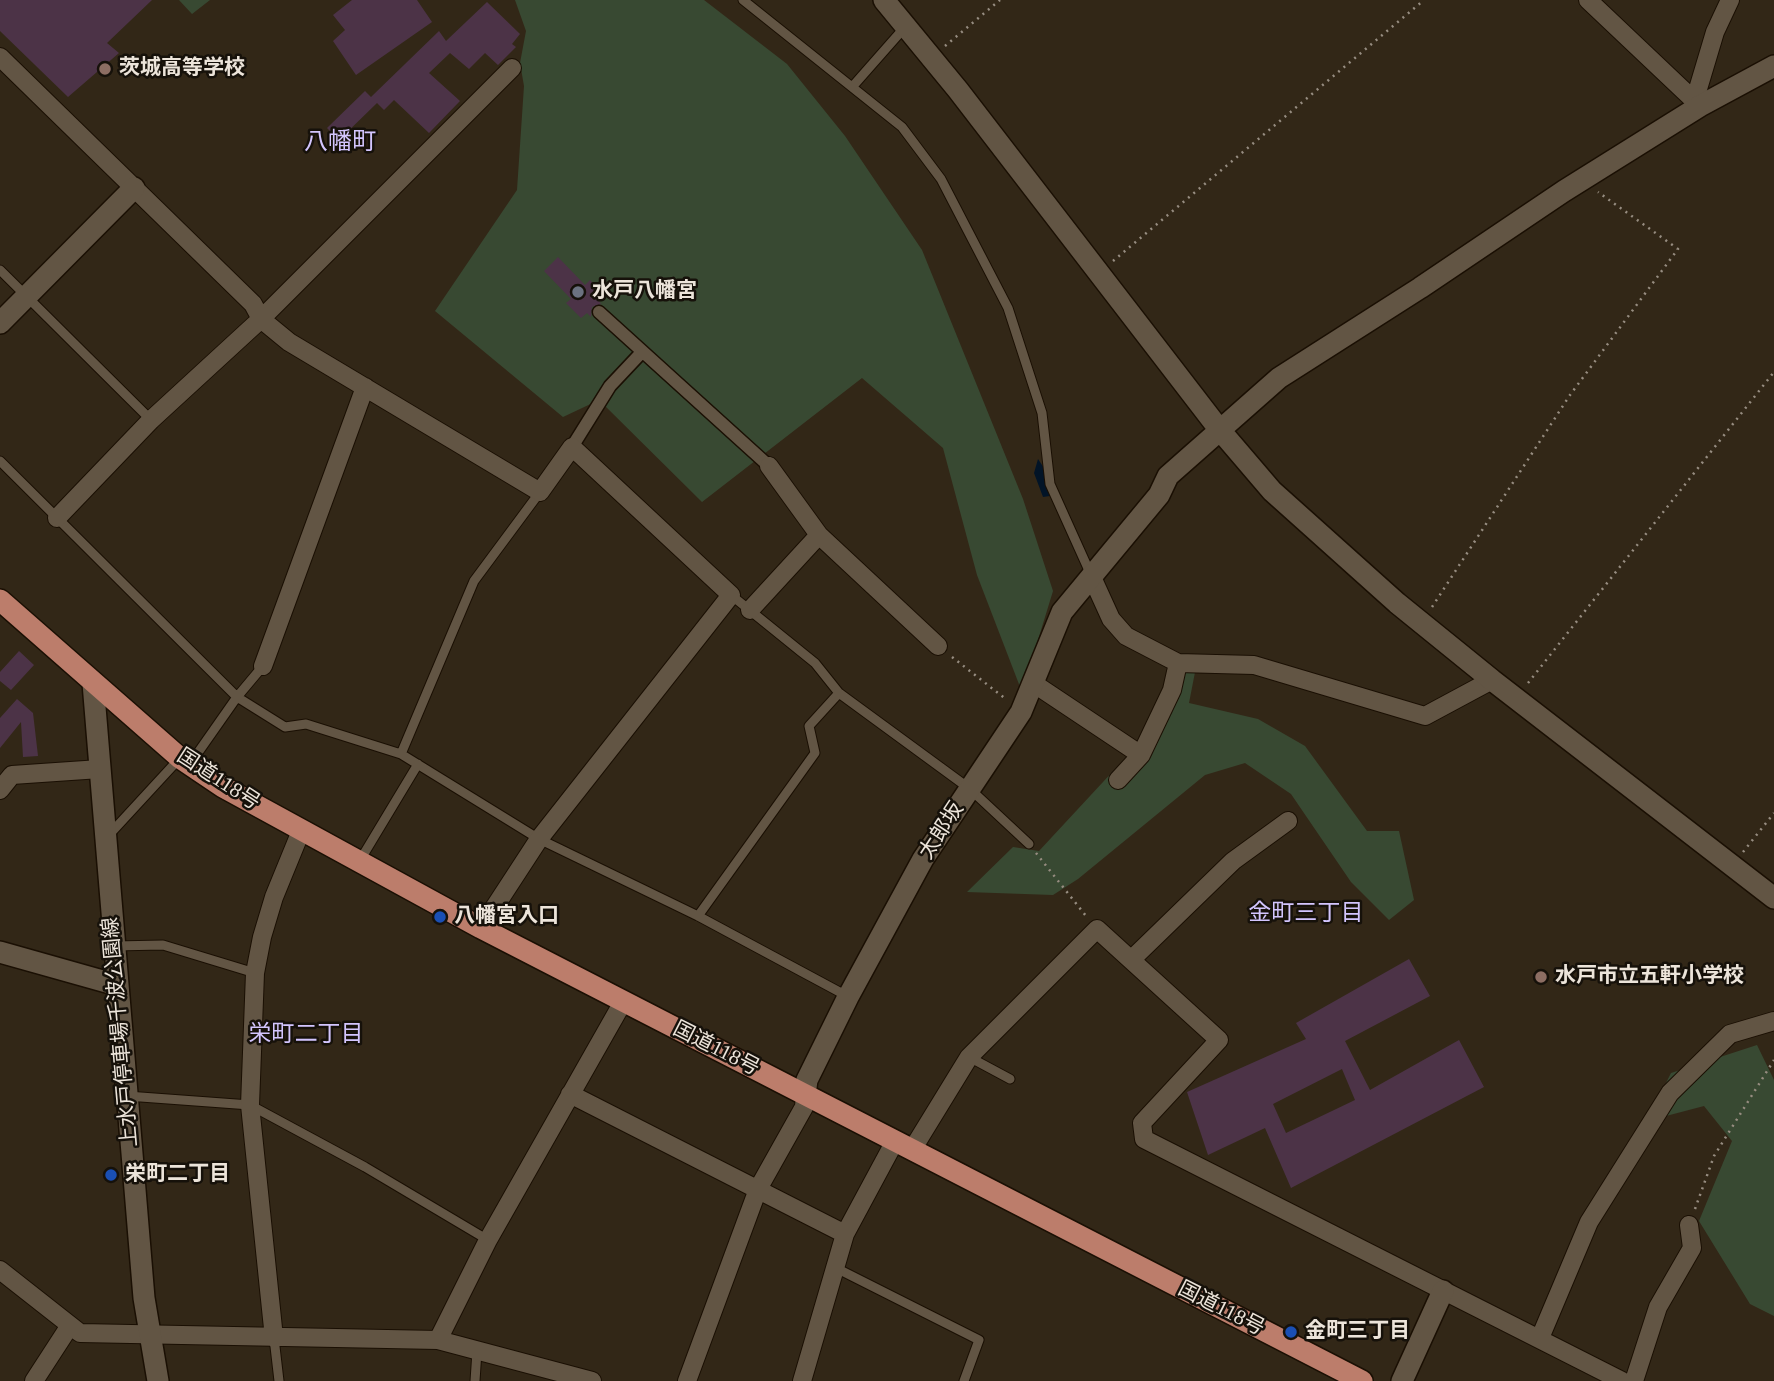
<!DOCTYPE html>
<meta charset="utf-8">
<style>
body{margin:0}
canvas{display:block;background:#322717}
</style>
<canvas width="1774" height="1381"></canvas>
<script>
const ctx = document.querySelector('canvas').getContext('2d');
ctx.lineJoin = 'round';
function fillPath(path, color) { ctx.fillStyle = color; ctx.fill(path, 'evenodd'); }
const shape = rows => new Path2D(rows.map(r => 'M' + r).join(''));
function stroke(path, color, width, dash) { ctx.strokeStyle = color; ctx.lineWidth = width; ctx.lineCap = dash ? 'butt' : 'round'; ctx.setLineDash(dash || []); ctx.stroke(path); }
function drawText(font, color, halo, rows, align = 'center') {
  ctx.font = font + ' "Times New Roman","Noto Sans JP",serif'; ctx.lineWidth = 5; ctx.setLineDash([]); ctx.textBaseline = 'middle'; ctx.strokeStyle = halo; ctx.fillStyle = color; for (const [text, x, y, turn = 0] of rows) {
    ctx.save(); ctx.translate(x, y); ctx.rotate((+turn || 0) * Math.PI / 180); ctx.textAlign = isNaN(turn) ? turn : align; if (halo) ctx.strokeText(text, 0, 0); ctx.fillText(text, 0, 0); ctx.restore();
  }
}
fillPath(shape([
 [179,0,210,0,192,14],
 [515,0,704,0,787,64,845,136,922,250,1023,499,1053,591,1022,692,977,575,943,448,862,378,702,502,599,400,563,417,435,311,517,190,524,86,520,63,526,31],
 [1180,665,1196,667,1189,703,1258,719,1305,746,1367,831,1399,831,1414,900,1389,920,1351,882,1291,794,1245,763,1205,775,1078,879,1053,895,967,892,1013,847,1039,851,1167,713],
 [1757,1045,1774,1080,1774,1316,1750,1304,1699,1221,1732,1141,1704,1106,1647,1121,1671,1073]
]), '#384932');
fillPath(shape([
 [1038,459,1044,468,1050,496,1043,497,1034,473]
]), '#021427');
fillPath(shape([
 [0,0,152,0,107,43,119,53,68,97,0,31],
 [352,0,417,0,432,22,356,75,333,41,345,30,333,15],
 [487,2,520,34,512,44,516,47,498,65,485,53,469,69,450,53,429,73,460,101,429,133,394,100,384,110,377,103,339,140,327,128,365,91,371,97,439,31,446,41],
 [558,257,585,285,590,280,605,295,599,301,601,304,592,307,591,317,587,313,581,318,566,303,571,299,544,271],
 [19,651,34,665,11,690,0,681,0,672],
 [17,699,33,713,38,756,23,757,21,722,0,748,0,718],
 [1409,959,1430,996,1345,1041,1370,1090,1459,1040,1484,1087,1291,1188,1265,1128,1208,1155,1187,1092,1306,1039,1296,1023],
 [1342,1069,1355,1100,1286,1133,1273,1104]
]), '#4c3347');
const service = shape([
 [743,0,902,127,941,179,1008,308,1042,413,1050,484,1091,575],
 [853,86,905,27],
 [0,270,151,420],
 [0,461,237,697,285,727,306,724,401,754,539,839,698,916,847,996],
 [731,595,815,663,839,693,970,789,1029,844],
 [401,754,474,581,540,492],
 [190,764,237,697,263,666],
 [108,836,179,759],
 [359,862,418,764],
 [698,916,815,753,809,726,839,693],
 [114,946,163,945,255,973],
 [969,1057,1010,1079],
 [127,1096,250,1105,365,1167,488,1240],
 [834,1267,979,1340,964,1381],
 [274,1338,279,1381],
 [475,1381,477,1351]
]);
const pedestrian = shape([
 [599,312,769,466],
 [572,447,610,386,642,352]
]);
const minor = shape([
 [1588,0,1700,106],
 [0,57,253,304,261,319,289,342,540,492,572,447,731,595,539,839,481,928],
 [1695,99,1715,32,1730,0],
 [769,466,819,535,938,646],
 [57,518,151,420,261,319,512,68],
 [1091,575,1111,619,1126,636,1178,663,1254,665,1425,716,1492,680],
 [750,610,819,535],
 [263,666,365,387],
 [1033,683,1141,755],
 [1118,780,1141,755,1172,690,1178,663],
 [0,790,12,775,100,769],
 [1132,959,1233,861,1288,821],
 [570,1094,845,1234],
 [912,1150,969,1057,1097,929,1219,1040,1142,1123,1144,1139,1622,1381],
 [0,1270,80,1333,438,1340,592,1381],
 [274,1338,250,1105,255,973,262,937,274,897,301,831],
 [1540,1338,1589,1222,1670,1093,1730,1034,1774,1021],
 [438,1340,488,1240,623,1002],
 [34,1381,69,1327],
 [687,1381,758,1189,804,1107,805,1095],
 [802,1381,845,1234,895,1141],
 [1634,1381,1658,1307,1692,1248,1689,1225]
]);
const tertiary = shape([
 [884,0,958,90,1219,429,1272,491,1397,603,1492,680,1774,898],
 [0,323,134,188],
 [0,952,117,985],
 [805,1095,807,1080,848,997,923,859,1021,712,1062,612,1159,495,1168,476,1279,378,1420,288,1564,191,1700,106,1774,66],
 [1402,1381,1443,1291]
]);
const secondary = shape([
 [93,683,144,1298,158,1381]
]);
const trunk = shape([
 [0,600,180,758,223,787,481,928,1362,1381]
]);
stroke(service, '#1a0f03', 11);
stroke(pedestrian, '#1a0f03', 15);
stroke(minor, '#1a0f03', 20);
stroke(tertiary, '#1a0f03', 24);
stroke(secondary, '#1a0f03', 24);
stroke(trunk, '#1a0f03', 24);
stroke(shape([
 [945,46,1000,0],
 [1113,261,1424,0],
 [1432,607,1570,395,1678,249,1598,192],
 [952,657,1007,700],
 [1528,683,1774,372],
 [1743,852,1774,813],
 [1036,853,1086,916],
 [1695,1209,1714,1156,1774,1060]
]), '#978d81', 2.5, [2, 5]);
stroke(service, '#625544', 9);
stroke(pedestrian, '#625544', 12);
stroke(minor, '#625544', 18);
stroke(tertiary, '#625544', 21);
stroke(secondary, '#625544', 21);
stroke(trunk, '#bc7d6b', 21);
for (const [x, y, r, color] of [
 [105,69,7,"#8d6e63"],
 [578,292,7,"#6b7280"],
 [440,917,7,"#1a4fb4"],
 [1541,977,7,"#8d6e63"],
 [111,1175,7,"#1a4fb4"],
 [1291,1332,7,"#1a4fb4"]
]) { const dot = new Path2D(); dot.arc(x, y, r, 0, 2 * Math.PI); ctx.fillStyle = color; ctx.fill(dot); stroke(dot, '#16110a', 2.5); }
drawText('bold 21px', '#ece4da', '#16110a', [
 ["茨城高等学校",119,69],
 ["水戸八幡宮",592,292],
 ["八幡宮入口",454,917],
 ["水戸市立五軒小学校",1555,977],
 ["栄町二丁目",125,1175],
 ["金町三丁目",1305,1332]
], 'left');
drawText('21px', '#ece4da', '#16110a', [
 ["国道118号",218,780,33],
 ["太郎坂",942,831,-57],
 ["上水戸停車場千波公園線",121,1032,-95],
 ["国道118号",716,1049,27],
 ["国道118号",1221,1309,27]
]);
drawText('23px', '#d3c5fe', '#16110a', [
 ["金町三丁目",1306,914],
 ["栄町二丁目",306,1035]
]);
drawText('24px', '#d3c5fe', '#16110a', [
 ["八幡町",340,143]
]);
</script>
